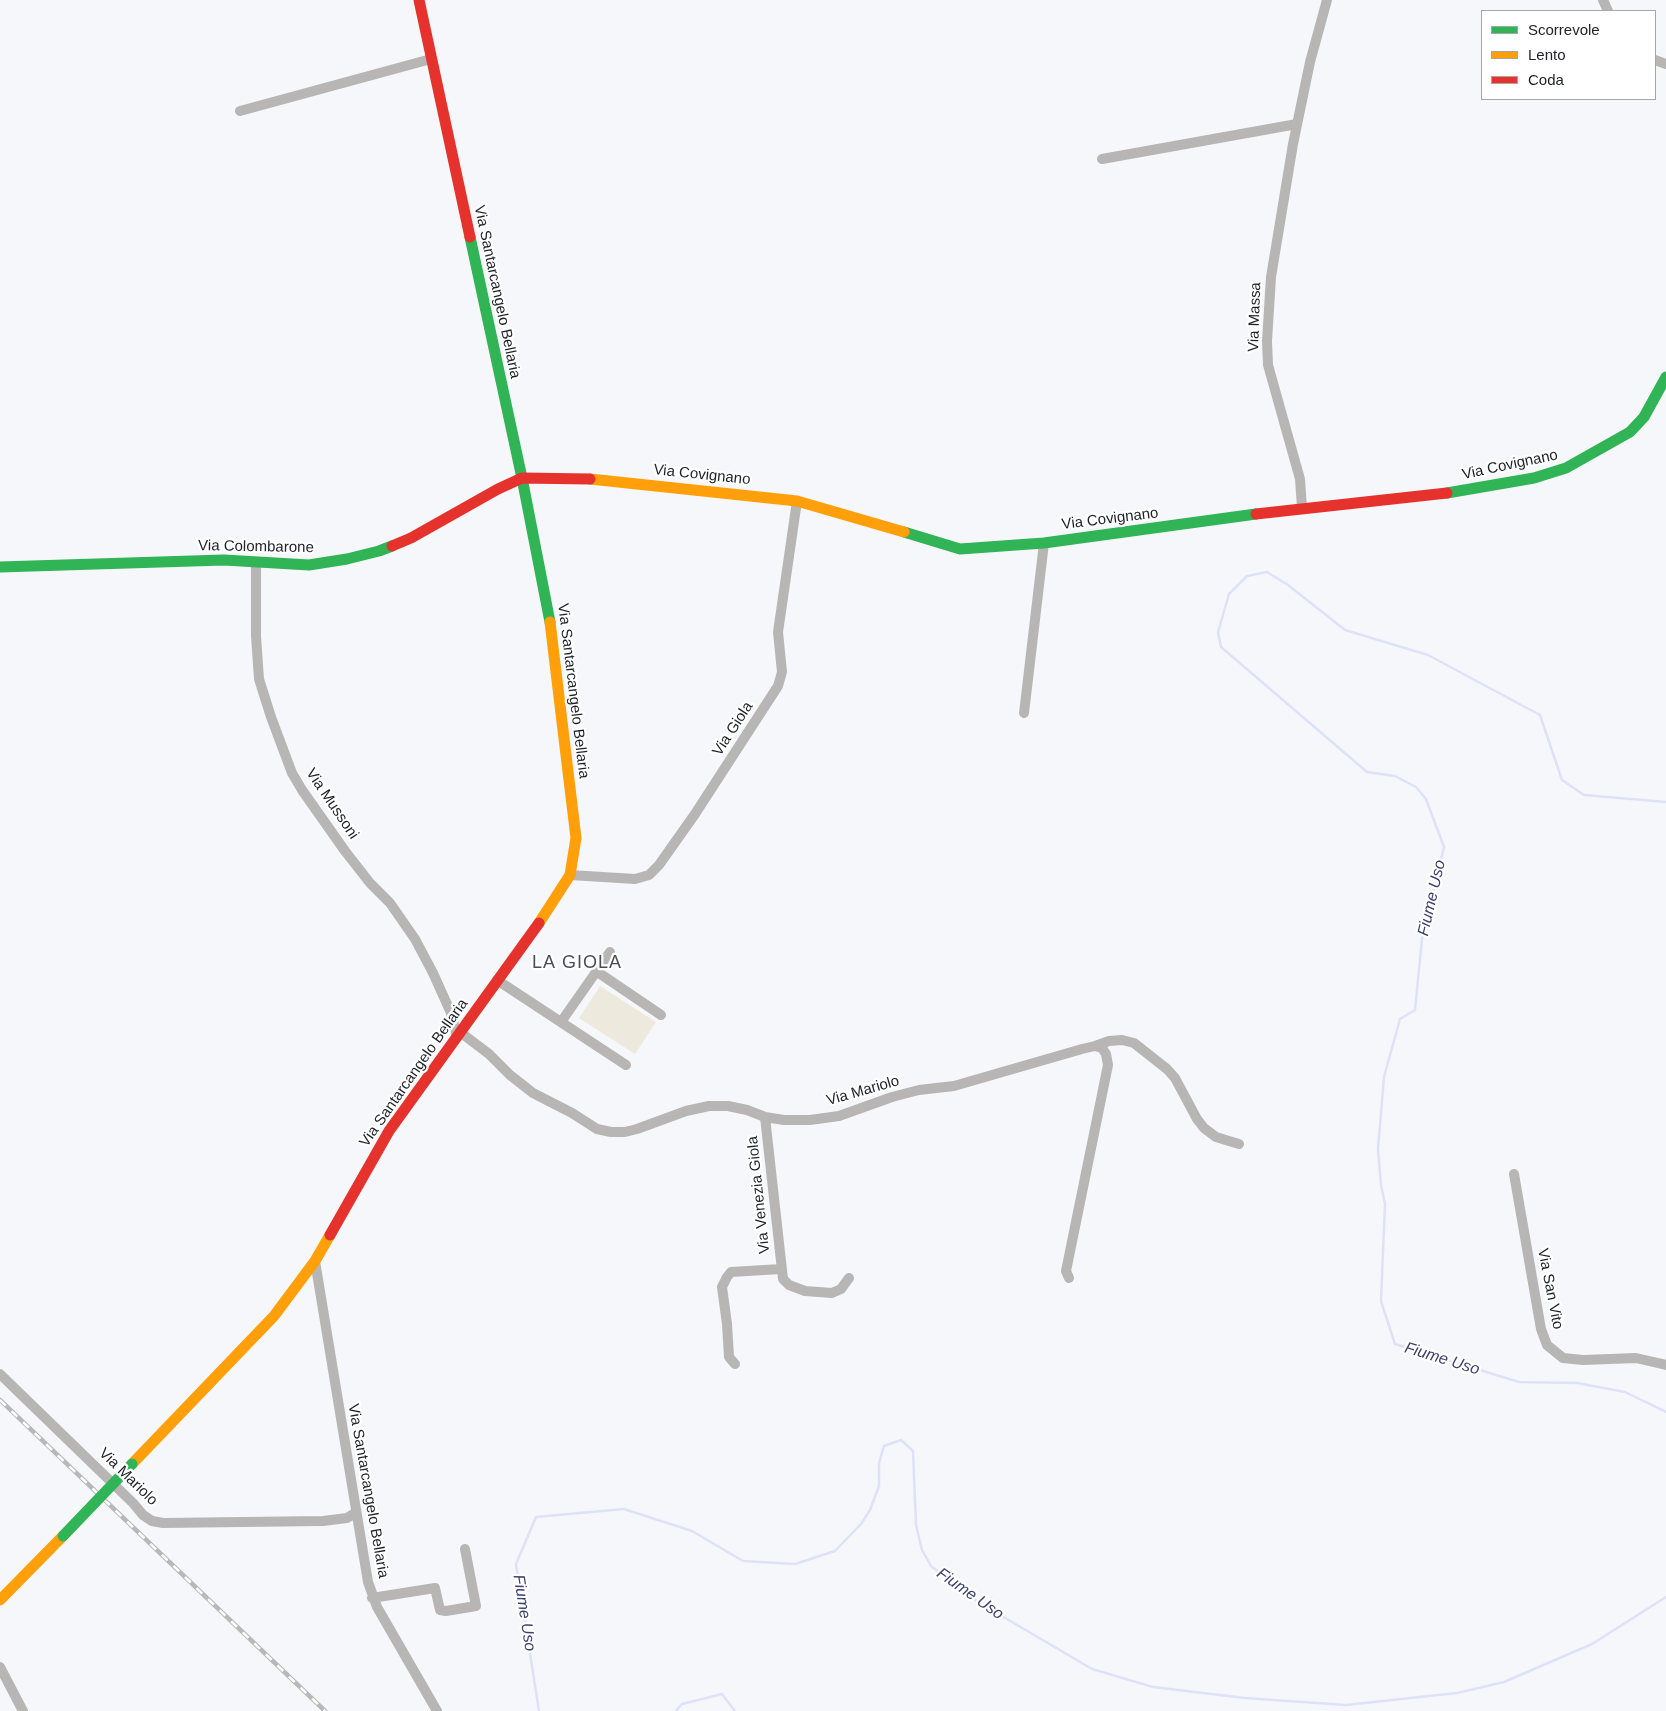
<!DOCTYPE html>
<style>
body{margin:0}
#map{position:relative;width:1666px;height:1711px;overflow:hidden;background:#f6f7fa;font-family:Helvetica,sans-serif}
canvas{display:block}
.legend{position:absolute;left:1481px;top:10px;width:175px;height:90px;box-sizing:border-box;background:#fff;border:1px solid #a5a6a8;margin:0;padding:6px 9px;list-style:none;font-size:15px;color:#1f2026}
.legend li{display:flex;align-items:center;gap:10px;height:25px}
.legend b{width:25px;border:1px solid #a5a6a8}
</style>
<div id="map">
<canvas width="1666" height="1711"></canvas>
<ul class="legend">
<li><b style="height:6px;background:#30b455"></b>Scorrevole</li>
<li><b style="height:6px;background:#ff9f0a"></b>Lento</li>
<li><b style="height:6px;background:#e5322d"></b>Coda</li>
</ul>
</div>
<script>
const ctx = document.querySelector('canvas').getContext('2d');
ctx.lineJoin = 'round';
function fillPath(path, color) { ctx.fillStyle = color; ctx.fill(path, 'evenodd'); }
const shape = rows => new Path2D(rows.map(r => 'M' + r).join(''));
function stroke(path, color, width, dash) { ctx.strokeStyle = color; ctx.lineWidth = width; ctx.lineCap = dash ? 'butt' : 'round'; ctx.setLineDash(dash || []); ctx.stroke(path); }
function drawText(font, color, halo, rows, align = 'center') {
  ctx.font = font + ' Helvetica,sans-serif'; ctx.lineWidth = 4.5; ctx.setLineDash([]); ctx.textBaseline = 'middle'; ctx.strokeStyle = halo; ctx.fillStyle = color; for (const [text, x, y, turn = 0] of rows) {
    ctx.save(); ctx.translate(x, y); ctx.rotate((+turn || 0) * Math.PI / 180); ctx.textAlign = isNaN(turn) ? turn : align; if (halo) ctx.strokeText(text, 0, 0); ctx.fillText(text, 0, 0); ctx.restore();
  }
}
fillPath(shape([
 [600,986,656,1022,635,1054,579,1018]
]), '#ede9dd');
stroke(shape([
 [1666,802,1584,795,1562,780,1540,715,1428,655,1345,630,1288,585,1267,572,1247,576,1229,594,1218,632,1221,647,1367,772,1395,776,1416,787,1426,799,1444,847,1422,939,1415,1010,1400,1019,1384,1077,1378,1149,1381,1185,1385,1204,1381,1301,1395,1344,1519,1382,1577,1383,1625,1392,1666,1412],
 [539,1711,516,1564,536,1517,624,1509,692,1531,743,1561,795,1564,835,1551,861,1524,870,1510,879,1486,879,1463,884,1446,901,1440,913,1451,916,1525,922,1550,931,1566,978,1602,1092,1669,1153,1687,1245,1698,1346,1705,1457,1693,1504,1682,1592,1644,1666,1597],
 [676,1711,682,1704,722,1694,735,1711]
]), '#dee2f9', 2.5);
stroke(shape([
 [1603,0,1608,11],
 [1655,60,1666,64],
 [240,111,431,59],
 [1102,159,1297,124],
 [1302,508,1300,479,1268,365,1267,341,1271,277,1293,144,1310,62,1327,0],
 [256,562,256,636,259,679,271,717,292,773,302,790,345,851,370,883,390,903,415,939,433,973,451,1013,457,1037],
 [1024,713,1044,543],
 [570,875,635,879,649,875,659,865,695,814,778,686,782,672,778,632,797,501],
 [596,971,661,1015],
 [497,980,626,1065],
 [561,1022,610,952],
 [460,1032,489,1054,510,1075,533,1093,572,1113,597,1129,611,1132,625,1132,637,1129,686,1111,709,1106,728,1106,747,1110,765,1117,784,1120,810,1120,839,1116,892,1097,919,1090,954,1086,1082,1049,1095,1046,1102,1048,1106,1054,1108,1065,1066,1271,1069,1278],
 [1095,1046,1109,1041,1122,1040,1134,1043,1167,1069,1175,1078,1197,1119,1204,1128,1216,1137,1239,1144],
 [765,1117,783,1279,789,1285,805,1291,832,1293,841,1289,849,1278],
 [1514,1174,1541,1329,1547,1345,1563,1358,1583,1360,1636,1358,1666,1365],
 [315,1261,368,1582,377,1607,437,1711],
 [735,1364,729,1357,727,1324,722,1287,727,1277,731,1272,781,1269],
 [0,1374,133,1503,143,1515,152,1521,163,1523,323,1521,347,1518,355,1513],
 [372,1598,435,1588,440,1610,446,1611,476,1606,465,1549],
 [0,1667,23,1711]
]), '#b7b6b5', 10);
stroke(shape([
 [470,237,522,478,550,622],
 [1447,493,1534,478,1566,468,1630,432,1644,417,1666,377],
 [904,532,960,549,1044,543,1256,514],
 [0,567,224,560,309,565,347,559,379,551,392,546]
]), '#30b455', 11);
stroke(shape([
 [590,479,797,501,904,532],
 [539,923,570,875,576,838,550,622],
 [132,1464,274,1316,315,1261,330,1235],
 [0,1600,63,1536]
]), '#ff9f0a', 11);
stroke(shape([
 [419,0,470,237],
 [1256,514,1447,493],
 [392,546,411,538,498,489,522,478,590,479],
 [330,1235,389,1131,539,923]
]), '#e5322d', 11);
const rail = shape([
 [0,1400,325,1711]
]);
stroke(rail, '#b8b8b9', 4.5);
stroke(rail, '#fff', 2.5, [8]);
stroke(shape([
 [63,1536,132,1464]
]), '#30b455', 11);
drawText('15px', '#1f2026', '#fff', [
 ["Via Santarcangelo Bellaria",497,292,78],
 ["Via Massa",1255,317,-88],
 ["Via Covignano",1510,465,-12],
 ["Via Covignano",702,475,6],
 ["Via Covignano",1110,519,-7],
 ["Via Colombarone",256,547,1],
 ["Via Santarcangelo Bellaria",573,691,83],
 ["Via Giola",733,729,-57],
 ["Via Mussoni",332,804,56],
 ["Via Santarcangelo Bellaria",414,1073,-55],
 ["Via Mariolo",863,1091,-16],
 ["Via Venezia Giola",759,1195,-96],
 ["Via San Vito",1550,1289,79],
 ["Via Mariolo",128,1477,44],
 ["Via Santarcangelo Bellaria",368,1491,80]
]);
drawText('italic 16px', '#3c416d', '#fff', [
 ["Fiume Uso",1432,898,-77],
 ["Fiume Uso",1442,1359,17],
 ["Fiume Uso",970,1594,35],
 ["Fiume Uso",524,1613,81]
]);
ctx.letterSpacing = '1px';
drawText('18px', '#4b4d5a', '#fff', [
 ["LA GIOLA",577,963]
]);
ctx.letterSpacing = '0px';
</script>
